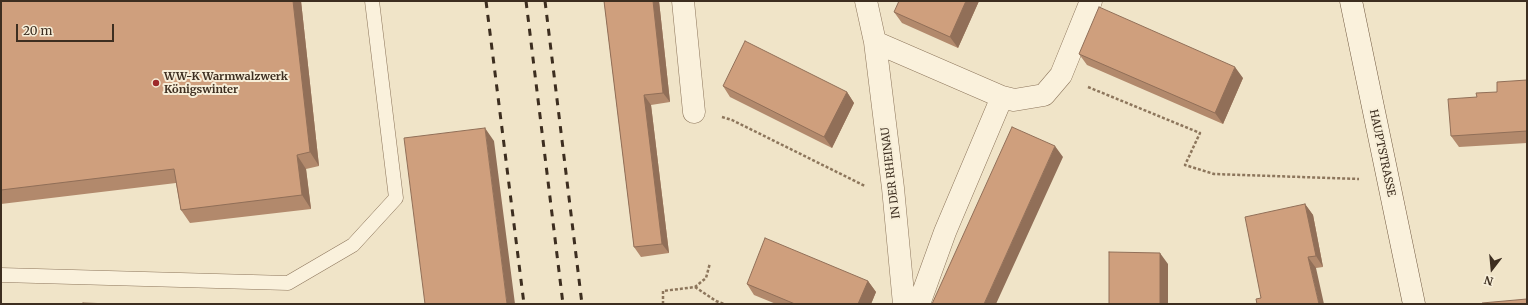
<!DOCTYPE html>
<meta charset="utf-8">
<style>
body{margin:0}
#map{position:relative;width:1528px;height:305px;overflow:hidden;background:#f0e4c8;font-family:Merriweather,serif}
canvas{display:block}
.frame{position:absolute;inset:0;border:2px solid #3d2e20;pointer-events:none}
.north{position:absolute;left:1472px;top:249px;width:40px;height:40px;-webkit-text-stroke:3px #f7eed8;paint-order:stroke;rotate:196deg;font-size:11px;font-weight:700;line-height:16px;text-align:center;color:#3d2e20}
.north::after{content:'';display:block;margin:auto;width:14px;height:18px;background:#3d2e20;clip-path:polygon(50% 0,100% 100%,50% 72%,0 100%)}
.scale{position:absolute;left:16px;top:24px;width:98px;height:18px;box-sizing:border-box;border:2px solid #3d2e20;border-top:0;padding-left:5px;font-size:12px;line-height:14px;white-space:nowrap;color:#3d2e20;-webkit-text-stroke:3px #f7eed8;paint-order:stroke}
</style>
<div id="map">
<canvas width="1528" height="305"></canvas>
<div class="frame"></div>
<div class="north">N</div>
<div class="scale">20 m</div>
</div>
<script>
const ctx = document.querySelector('canvas').getContext('2d');
ctx.lineJoin = 'round';
const shape = rows => new Path2D(rows.map(r => 'M' + r).join(''));
function stroke(path, color, width, dash) { ctx.strokeStyle = color; ctx.lineWidth = width; ctx.lineCap = dash ? 'butt' : 'round'; ctx.setLineDash(dash || []); ctx.stroke(path); }
function fillPath(path, color) { ctx.fillStyle = color; ctx.fill(path, 'evenodd'); }
function drawText(font, color, halo, rows, align = 'center') {
  ctx.font = font + ' Merriweather,serif'; ctx.lineWidth = 4; ctx.setLineDash([]); ctx.textBaseline = 'middle'; ctx.strokeStyle = halo; ctx.fillStyle = color; for (const [text, x, y, turn = 0] of rows) {
    ctx.save(); ctx.translate(x, y); ctx.rotate((+turn || 0) * Math.PI / 180); ctx.textAlign = isNaN(turn) ? turn : align; if (halo) ctx.strokeText(text, 0, 0); ctx.fillText(text, 0, 0); ctx.restore();
  }
}
const service = shape([
 [1,275,288,283,353,245,396,198,372,1]
]);
const minor = shape([
 [683,1,694,112],
 [866,1,875,42,893,188,904,304],
 [875,42,1002,97,945,232,919,304],
 [1002,97,1014,100,1044,95,1061,75,1091,1]
]);
const secondary = shape([
 [1351,1,1414,304]
]);
stroke(service, '#8d765c', 15);
stroke(minor, '#8d765c', 23);
stroke(secondary, '#6f573f', 23);
stroke(shape([
 [1088,87,1200,133,1185,165,1214,174,1359,179],
 [722,117,732,120,865,186],
 [695,287,716,301,724,304],
 [663,304,663,291,695,287,706,278,710,263]
]), '#8d765c', 2.5, [3, 2]);
stroke(service, '#faf1dc', 14);
stroke(minor, '#faf1dc', 22);
stroke(secondary, '#faf1dc', 22);
stroke(shape([
 [486,1,524,304],
 [526,1,563,304],
 [545,1,582,304]
]), '#3d2e20', 3, [7, 7]);
fillPath(shape([
 [1,1,301,1,319,166,306,169,311,209,190,223,181,210,176,183,1,204],
 [604,1,659,1,670,102,651,105,669,253,641,257,634,247],
 [979,1,958,48,902,23,894,12],
 [1079,54,1243,78,1223,124,1087,65],
 [1527,80,1527,143,1459,147,1451,136,1477,97,1497,92],
 [723,86,847,92,854,103,832,148,730,97],
 [1305,204,1313,215,1323,267,1316,268,1261,298],
 [868,281,876,292,871,304,776,304,754,295,747,284]
]), '#b2896c');
fillPath(shape([
 [293,1,301,1,319,166,310,152],
 [653,1,659,1,670,102,663,93],
 [966,1,979,1,958,48,950,37],
 [1235,67,1243,78,1223,124,1215,113],
 [847,92,854,103,832,148,824,137],
 [644,95,651,105,669,253,662,244],
 [485,128,494,141,515,304,507,304],
 [1055,146,1063,157,996,304,984,304],
 [297,155,306,169,311,209,302,195],
 [1305,204,1313,215,1323,267,1316,256],
 [1160,253,1168,264,1168,304,1160,304],
 [1308,257,1316,268,1324,304,1319,304],
 [868,281,876,292,871,304,858,304]
]), '#916f58');
const building = shape([
 [1,1,293,1,310,152,297,155,302,195,181,210,174,169,1,190,1,1],
 [604,1,653,1,663,93,644,95,662,244,634,247,604,1],
 [899,1,966,1,950,37,894,12,899,1],
 [1099,7,1235,67,1215,113,1079,54,1099,7],
 [745,41,847,92,824,137,723,86,745,41],
 [1527,80,1527,131,1451,136,1448,99,1477,97,1476,93,1497,92,1497,82,1527,80],
 [1012,127,1055,146,984,304,932,304,1012,127],
 [485,128,507,304,425,304,404,138,485,128],
 [1305,204,1316,256,1308,257,1319,304,1257,304,1256,299,1261,298,1245,217,1305,204],
 [765,238,868,281,858,304,795,304,747,284,765,238],
 [1109,252,1160,253,1160,304,1109,304,1109,252],
 [1527,299,1527,304,1482,304,1482,303,1527,299],
 [83,303,112,304,83,304,83,303]
]);
fillPath(building, '#cf9f7d');
stroke(building, '#916f58', 1);
for (const [x, y, r, color] of [
 [156,83,4,"#9e2a2b"]
]) { const dot = new Path2D(); dot.arc(x, y, r, 0, 2 * Math.PI); ctx.fillStyle = color; ctx.fill(dot); stroke(dot, '#f7eed8', 1.5); }
drawText('bold 11px', '#3d2e20', '#f7eed8', [
 ["WW-K Warmwalzwerk",164,77],
 ["Königswinter",164,90]
], 'left');
drawText('11px', '#3d2e20', '#f7eed8', [
 ["HAUPTSTRASSE",1382,153,78],
 ["IN DER RHEINAU",891,173,-97]
]);
</script>
